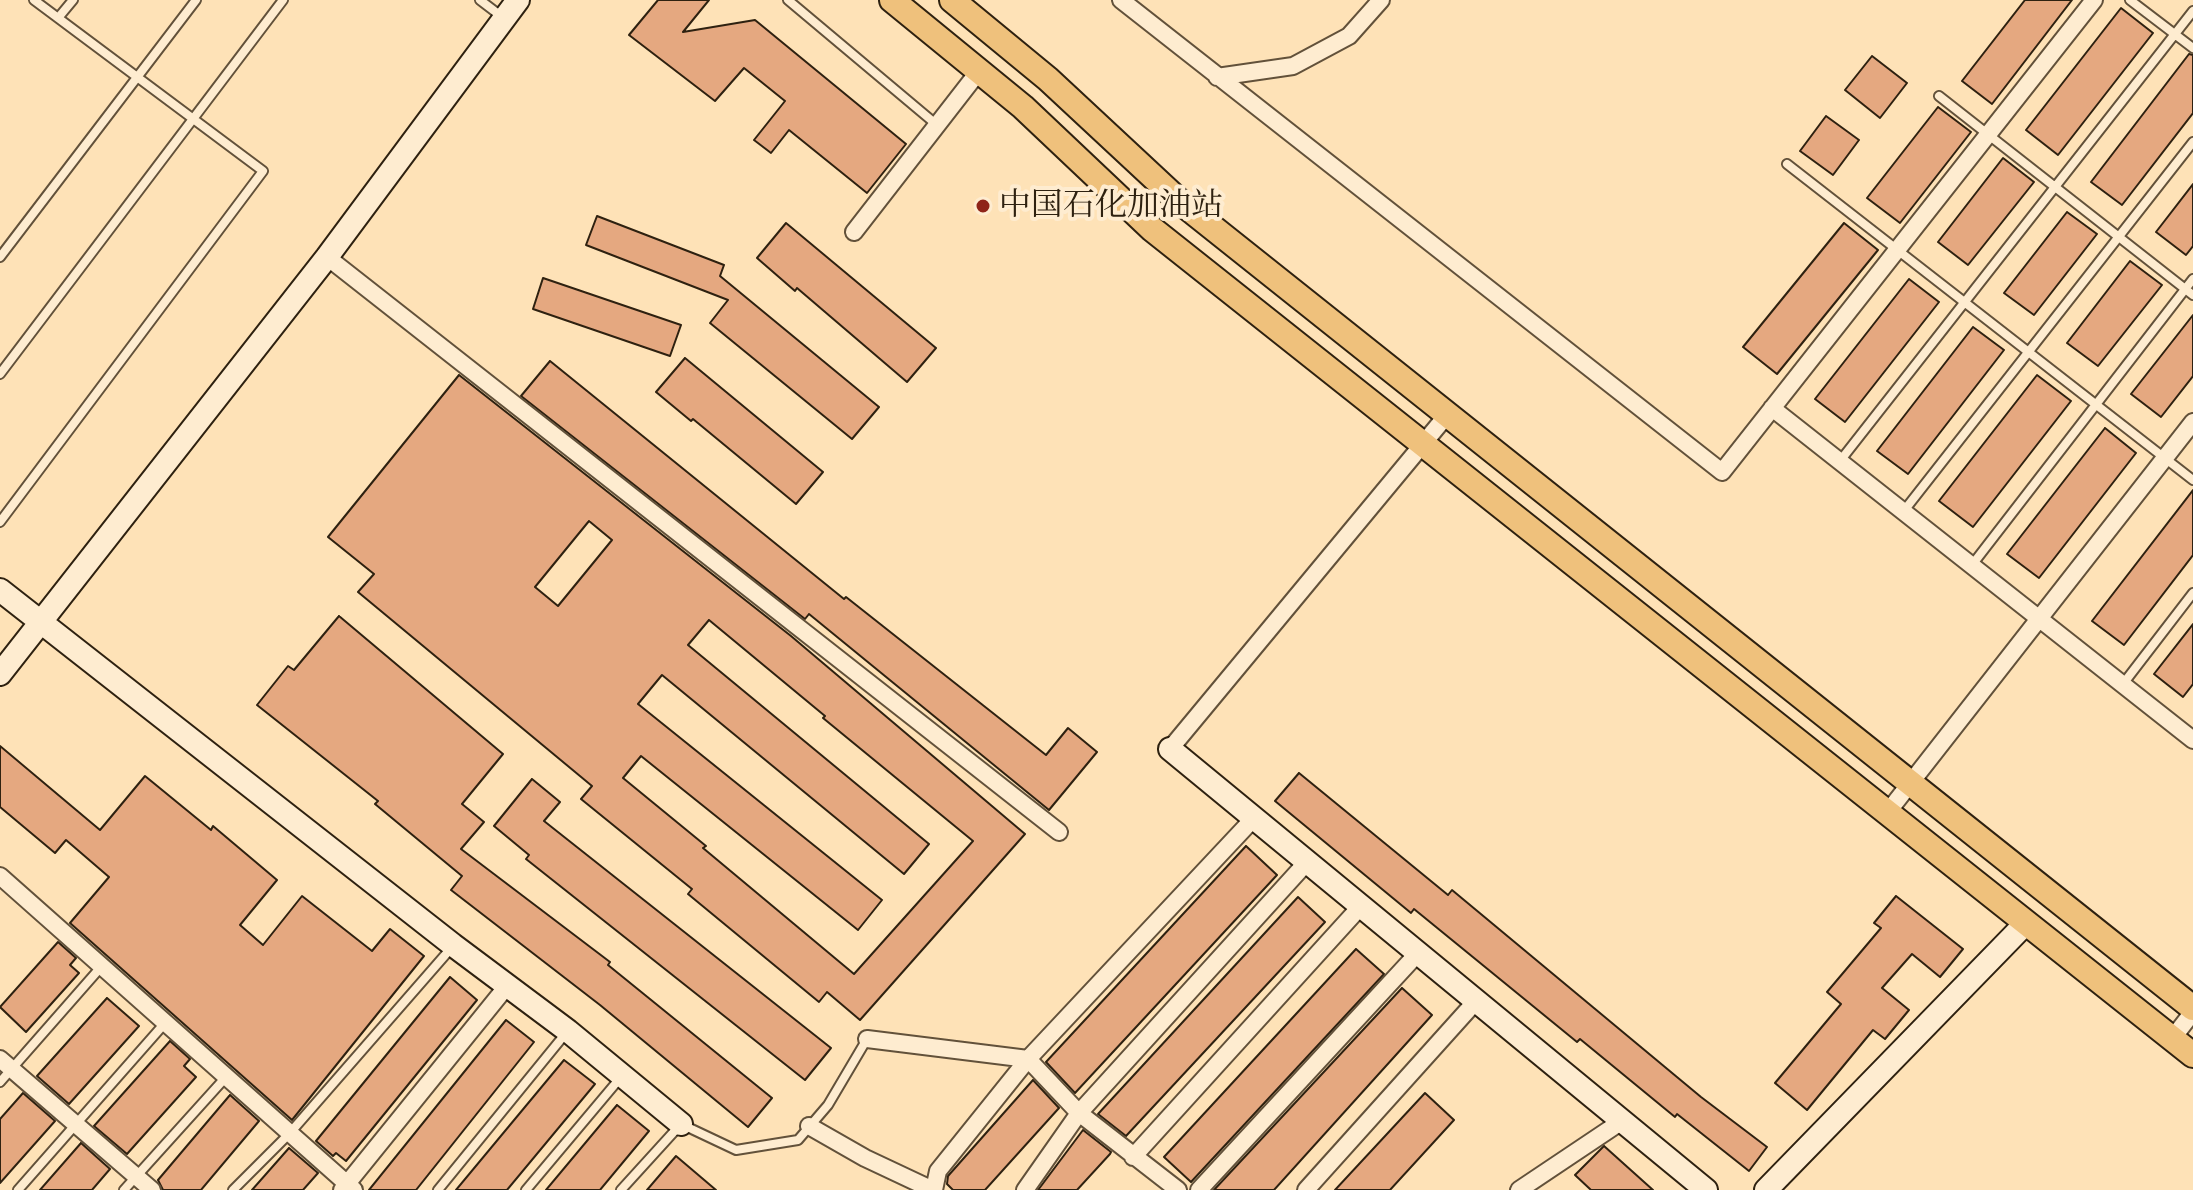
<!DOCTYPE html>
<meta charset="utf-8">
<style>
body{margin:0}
canvas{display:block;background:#fee2b7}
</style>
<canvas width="2193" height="1190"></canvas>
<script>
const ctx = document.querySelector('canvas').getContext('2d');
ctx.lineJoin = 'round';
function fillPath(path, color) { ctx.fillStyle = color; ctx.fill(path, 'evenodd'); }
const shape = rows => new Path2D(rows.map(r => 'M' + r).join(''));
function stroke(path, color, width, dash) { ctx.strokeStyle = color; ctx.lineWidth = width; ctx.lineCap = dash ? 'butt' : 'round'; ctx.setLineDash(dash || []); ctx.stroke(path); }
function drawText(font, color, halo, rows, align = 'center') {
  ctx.font = font + ' "EB Garamond","Noto Serif SC",serif'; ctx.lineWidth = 8; ctx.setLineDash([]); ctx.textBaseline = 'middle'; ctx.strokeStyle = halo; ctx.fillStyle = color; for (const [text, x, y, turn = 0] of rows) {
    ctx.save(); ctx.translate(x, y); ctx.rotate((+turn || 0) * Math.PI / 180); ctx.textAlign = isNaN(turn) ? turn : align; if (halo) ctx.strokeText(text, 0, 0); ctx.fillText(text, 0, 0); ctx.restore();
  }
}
const building = shape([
 [658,0,709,0,683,32,755,20,906,144,867,193,789,130,771,153,754,140,785,101,744,68,715,101,629,35,658,0],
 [2025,0,2072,0,1992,104,1962,81,2025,0],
 [2121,8,2153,33,2058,155,2026,130,2121,8],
 [2189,54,2193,55,2193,113,2122,205,2091,182,2189,54],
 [1872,56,1907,83,1880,118,1845,90,1872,56],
 [1938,107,1971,132,1900,223,1867,198,1938,107],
 [1826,116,1859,140,1833,175,1800,151,1826,116],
 [2003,158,2034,182,1968,265,1938,242,2003,158],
 [2193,184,2193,246,2186,255,2156,232,2193,184],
 [2067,212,2097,234,2034,315,2004,293,2067,212],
 [597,216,724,265,720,276,879,407,852,439,710,323,728,300,586,245,597,216],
 [786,223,936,348,907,382,797,288,795,291,757,258,786,223],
 [1844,223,1878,250,1777,374,1743,347,1844,223],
 [2130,261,2162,285,2098,366,2067,343,2130,261],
 [543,278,681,325,670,356,533,309,543,278],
 [1909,279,1939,302,1845,422,1815,399,1909,279],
 [2193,315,2193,376,2161,417,2131,394,2193,315],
 [1973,327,2004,350,1908,474,1877,451,1973,327],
 [685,358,823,472,796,504,693,419,691,421,656,392,685,358],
 [550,361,844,599,846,597,1046,755,1068,728,1097,752,1049,810,809,614,805,619,521,396,550,361],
 [459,375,791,636,1025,834,860,1020,827,992,819,1002,688,894,692,889,581,799,592,786,358,592,374,574,328,537,459,375],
 [589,521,612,540,558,606,535,587,589,521],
 [709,620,825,716,823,718,973,841,854,974,703,848,706,846,623,778,641,756,858,930,882,900,638,704,662,675,904,874,929,844,688,645,709,620],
 [2037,375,2071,401,1973,527,1939,501,2037,375],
 [2105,428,2136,453,2039,578,2007,554,2105,428],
 [2193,490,2193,555,2124,645,2092,621,2193,490],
 [339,616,503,754,462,804,484,822,461,849,610,962,608,965,772,1098,748,1127,600,1005,451,890,462,876,375,804,378,801,257,705,288,666,294,670,339,616],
 [2193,624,2193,684,2183,697,2154,674,2193,624],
 [0,746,100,830,145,776,211,830,213,826,277,880,240,925,263,945,302,896,372,951,390,929,424,956,292,1120,70,923,109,877,66,840,55,853,0,807,0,746],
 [1299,773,1448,895,1452,890,1701,1097,1767,1147,1749,1171,1677,1114,1675,1117,1580,1039,1577,1042,1414,909,1411,913,1275,801,1299,773],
 [532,779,560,802,544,821,831,1048,805,1080,526,859,529,855,494,826,532,779],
 [1246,846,1277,875,1075,1093,1046,1062,1246,846],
 [1896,896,1963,949,1940,977,1912,954,1882,988,1909,1010,1885,1039,1873,1030,1807,1110,1775,1083,1841,1004,1827,992,1881,928,1874,923,1896,896],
 [1298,897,1325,922,1126,1136,1098,1114,1298,897],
 [58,942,76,958,70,965,79,973,26,1032,0,1007,58,942],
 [1356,949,1384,974,1191,1182,1164,1157,1356,949],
 [450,977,477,1000,346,1161,336,1153,333,1156,316,1141,450,977],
 [1402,988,1432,1015,1274,1190,1214,1190,1402,988],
 [107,998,139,1026,69,1104,37,1076,107,998],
 [506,1020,534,1042,416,1190,369,1190,506,1020],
 [170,1041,190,1059,184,1066,196,1077,127,1154,94,1126,170,1041],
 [564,1060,595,1084,507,1190,456,1190,564,1060],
 [1033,1080,1059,1108,985,1190,953,1190,947,1184,948,1176,1033,1080],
 [23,1093,55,1121,0,1183,0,1119,23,1093],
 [1425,1093,1454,1120,1390,1190,1335,1190,1425,1093],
 [230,1095,259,1121,201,1190,163,1190,158,1180,230,1095],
 [617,1105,649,1131,600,1190,546,1190,617,1105],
 [1083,1130,1111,1152,1110,1154,1077,1190,1038,1190,1083,1130],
 [81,1143,110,1169,92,1190,40,1190,81,1143],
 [1604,1146,1653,1190,1591,1190,1575,1175,1604,1146],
 [289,1148,318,1173,303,1190,252,1190,289,1148],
 [676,1156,716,1190,647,1190,676,1156]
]);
fillPath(building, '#e5a880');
stroke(building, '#2e2110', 2);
const lane = shape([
 [480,0,501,16],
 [788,0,937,125],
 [2130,0,2193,48],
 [58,18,73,0],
 [1939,96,2193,295],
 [1787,164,2193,480],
 [0,257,196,0],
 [0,374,283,0],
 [1840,461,2193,11],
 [1903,512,2193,142],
 [0,522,263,171,34,0],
 [1972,565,2193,279],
 [2123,684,2193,593],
 [0,1082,101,967],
 [18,1190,165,1023],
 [124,1190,226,1077],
 [233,1190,289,1134,453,946],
 [438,1190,566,1033],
 [526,1190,621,1077],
 [621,1190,681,1124,736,1150,798,1140,828,1105,867,1039]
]);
const street = shape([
 [1121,0,1722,472,2094,0],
 [1217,77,1293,66,1349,36,1381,0],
 [854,232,979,71],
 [327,257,1059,832],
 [1772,408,2193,740],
 [1170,749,1447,415],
 [1887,813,2193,422],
 [0,876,354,1190],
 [867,1039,1028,1059,1079,1113,1178,1190],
 [2172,1039,2193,1012],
 [0,1059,152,1190],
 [809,1126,865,1158,933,1190],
 [1133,1157,1361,906],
 [342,1190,507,986],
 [934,1190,938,1171,1028,1059,1254,818],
 [1025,1190,1079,1113,1307,862],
 [1199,1190,1418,953],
 [1306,1190,1476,1001],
 [1519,1190,1622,1121]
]);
const secondary = shape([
 [0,590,453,945,568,1031,681,1124],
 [0,674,327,257,518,0],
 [1170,749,1706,1190],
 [1766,1190,2026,923]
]);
const primary = shape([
 [892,0,1023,107,1152,229,2193,1055],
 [952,0,1048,79,1178,200,2193,1008]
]);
stroke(lane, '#62513a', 12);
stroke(street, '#62513a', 20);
stroke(secondary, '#2e2110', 26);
stroke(primary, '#2e2110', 28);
stroke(lane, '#feecd0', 8);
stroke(street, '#feecd0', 16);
stroke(secondary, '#feecd0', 22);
stroke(primary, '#efc17c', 24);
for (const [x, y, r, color] of [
 [983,206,8,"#8f2418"]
]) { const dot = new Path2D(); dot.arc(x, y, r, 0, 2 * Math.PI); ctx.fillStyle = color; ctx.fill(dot); stroke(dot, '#feecd0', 3); }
drawText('32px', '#2e2110', '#feecd0', [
 ["中国石化加油站",999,206]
], 'left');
</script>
